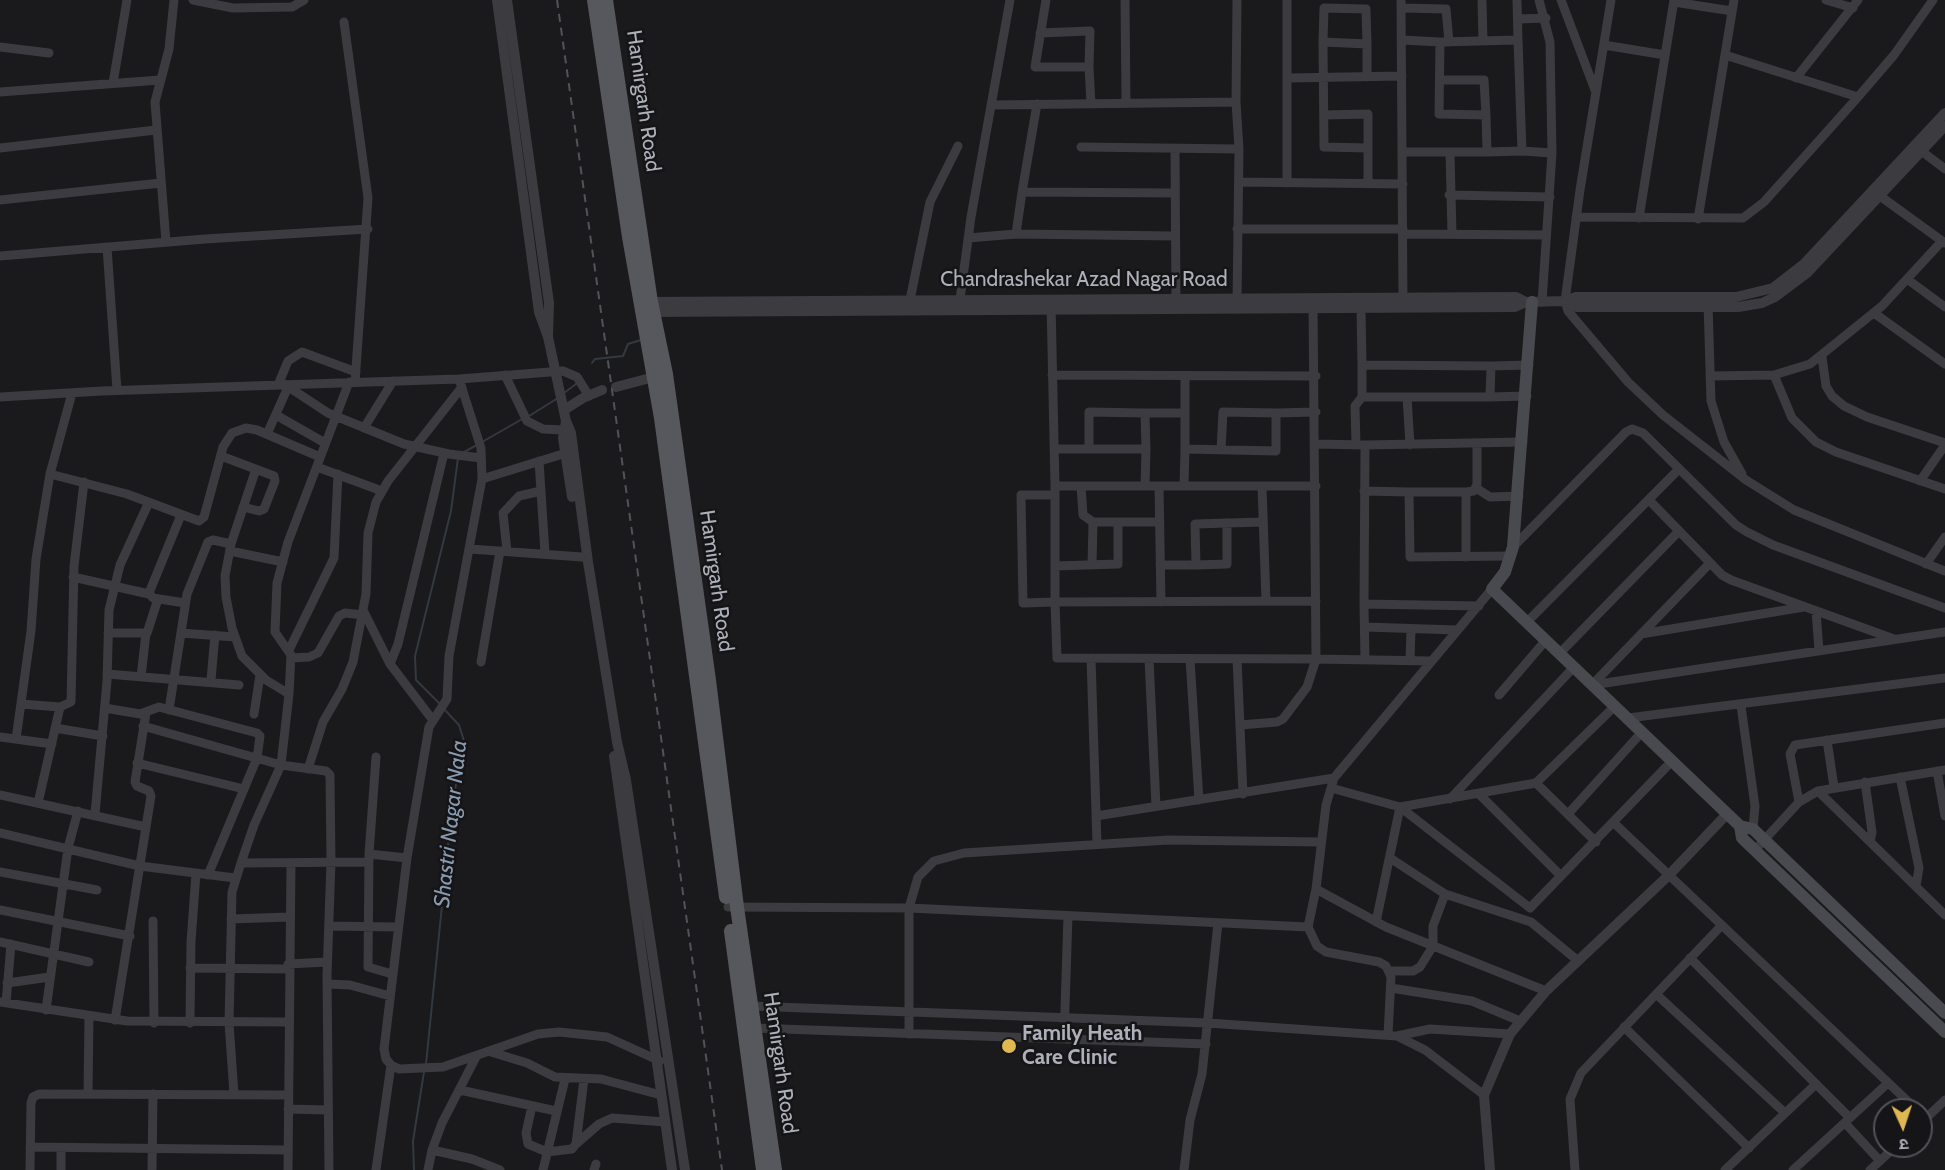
<!DOCTYPE html>
<meta charset="utf-8">
<style>
body{margin:0}
#map{position:relative;width:1945px;height:1170px;overflow:hidden;background:#1a191b;font-family:Cabin,"Noto Sans Devanagari",sans-serif}
canvas{display:block}
.north{position:absolute;left:1873px;top:1098px;width:60px;height:60px;box-sizing:border-box;background:#151416;border:2px solid #525257;border-radius:50%;rotate:177deg;font-size:16px;font-weight:700;line-height:24px;text-align:center;color:#adb0b9}
.north::after{content:'';display:block;margin:auto;width:21px;height:27px;background:#dfb84e;clip-path:polygon(50% 0,100% 100%,50% 72%,0 100%)}
</style>
<div id="map">
<canvas width="1945" height="1170"></canvas>
<div class="north">उ</div>
</div>
<script>
const ctx = document.querySelector('canvas').getContext('2d');
ctx.lineJoin = 'round';
const shape = rows => new Path2D(rows.map(r => 'M' + r).join(''));
function stroke(path, color, width, dash) { ctx.strokeStyle = color; ctx.lineWidth = width; ctx.lineCap = dash ? 'butt' : 'round'; ctx.setLineDash(dash || []); ctx.stroke(path); }
function drawText(font, color, halo, rows, align = 'center') {
  ctx.font = font + ' Cabin,sans-serif'; ctx.lineWidth = 5; ctx.setLineDash([]); ctx.textBaseline = 'middle'; ctx.strokeStyle = halo; ctx.fillStyle = color; for (const [text, x, y, turn = 0] of rows) {
    ctx.save(); ctx.translate(x, y); ctx.rotate((+turn || 0) * Math.PI / 180); ctx.textAlign = isNaN(turn) ? turn : align; if (halo) ctx.strokeText(text, 0, 0); ctx.fillText(text, 0, 0); ctx.restore();
  }
}
stroke(shape([
 [592,363,595,359,623,356,628,344,641,340],
 [564,393,576,384],
 [529,416,558,398],
 [482,442,524,418],
 [464,452,477,445],
 [441,705,416,680,415,656,451,511,458,458],
 [426,1064,452,806,464,741,459,725,444,709],
 [414,1170,413,1141,424,1072]
]), '#333940', 2);
stroke(shape([
 [193,0,233,8,292,7,304,0],
 [1046,0,1035,67,1089,67,1091,104],
 [1125,0,1126,103],
 [1401,0,1403,302],
 [1482,0,1483,41],
 [1517,0,1518,40],
 [1539,0,1550,42,1552,153,1542,302],
 [1561,0,1595,90],
 [1611,0,1580,190,1565,301,1568,311,1628,382,1663,415,1746,480,1794,510,1945,571],
 [1826,0,1853,8],
 [1674,2,1732,11],
 [1401,8,1446,9,1449,42],
 [1518,19,1546,18],
 [344,22,368,198,355,382],
 [1040,33,1090,31,1089,67],
 [1402,40,1440,42],
 [1323,42,1324,147,1368,148,1368,184],
 [1367,44,1323,42,1324,8,1366,9,1367,44,1367,77],
 [1604,45,1665,55],
 [0,47,49,53],
 [1725,55,1858,97],
 [1288,78,1402,76],
 [1796,78,1858,0],
 [1440,80,1484,80,1486,115],
 [113,83,127,0],
 [0,92,160,80],
 [991,105,1236,102],
 [1324,115,1368,114,1368,148],
 [1081,147,1239,149],
 [1916,147,1945,169],
 [0,148,156,130],
 [1175,149,1176,304],
 [1522,151,1552,153],
 [1402,152,1450,152,1452,234],
 [1450,152,1487,152,1486,115,1439,114,1440,42,1518,40,1522,151,1487,152],
 [1239,182,1403,184],
 [1287,183,1287,0],
 [1022,192,1037,104],
 [1449,195,1550,197],
 [1880,196,1945,243],
 [0,200,161,183],
 [1576,217,1743,218,1764,202,1858,97,1894,55,1933,0],
 [1639,218,1674,0],
 [1698,219,1734,0],
 [1237,229,1403,229],
 [1016,234,1022,192,1175,193],
 [1403,234,1546,235],
 [968,238,1016,234,1175,236],
 [166,242,155,102,169,49,174,0],
 [107,247,117,390],
 [0,256,205,239,368,229],
 [1907,279,1945,307],
 [910,300,930,202,958,146],
 [1051,302,1055,486],
 [1237,303,1239,149,1236,102,1237,0],
 [1708,303,1711,401,1724,442,1742,474],
 [1313,304,1316,659,1431,661],
 [959,307,971,217,1010,0],
 [1361,308,1362,365,1362,397,1490,397,1491,366,1362,365],
 [1874,313,1945,364],
 [1822,357,1826,386,1832,396,1844,406,1867,417,1945,443],
 [1491,366,1529,365],
 [505,375,527,421,543,429,563,430],
 [1052,375,1316,376],
 [1774,375,1792,418,1816,442,1836,452,1945,489],
 [1185,376,1185,449,1276,451,1276,413,1316,412],
 [1710,376,1774,375,1810,364,1882,306,1942,241],
 [459,379,481,448,482,479,449,656,447,699,429,727,407,858,384,1049,386,1059,391,1065,399,1069,443,1067,538,1034,559,1032,607,1037,660,1061],
 [284,384,328,413,404,444,449,454,481,458],
 [278,385,288,361,302,352,356,372],
 [0,397,102,391,459,379,563,371,577,377,589,396],
 [1407,397,1410,445],
 [1490,397,1527,396],
 [276,415,325,443],
 [364,428,393,381],
 [267,434,288,387],
 [1316,444,1365,445,1364,604,1479,606],
 [1356,445,1355,406,1362,397],
 [1365,445,1523,442],
 [1054,449,1146,449,1145,413,1184,413],
 [1089,449,1089,412,1145,413],
 [1221,450,1223,412,1276,413],
 [221,456,274,476,275,481,264,509,259,511,243,507],
 [539,461,545,553],
 [317,467,382,491],
 [256,469,231,544,225,576,226,597,232,628,242,656,266,680,289,694],
 [50,474,127,494,199,521,204,517,223,447,232,433,246,428,257,430,320,457],
 [482,479,566,453],
 [1920,481,1945,445],
 [1081,486,1083,515,1093,522],
 [1145,486,1146,449],
 [1159,486,1316,486],
 [1184,486,1185,449],
 [1262,486,1266,601],
 [1476,488,1490,497,1519,496],
 [1364,491,1409,492,1410,557,1511,556],
 [1409,492,1466,492,1466,557],
 [1466,492,1474,491,1477,484,1477,445],
 [1055,495,1021,495,1023,603,1055,602,1055,486,1159,486,1161,602],
 [1649,500,1722,575,1731,580,1894,639],
 [181,515,149,593,153,598,185,603],
 [1513,547,1626,432,1632,429,1643,433,1736,525,1747,532,1773,545,1945,608],
 [470,549,582,557],
 [230,551,283,562],
 [507,551,503,513,519,496,541,491],
 [1926,564,1945,537],
 [1092,565,1093,522,1118,522],
 [1160,565,1196,565,1195,524,1263,522],
 [1196,565,1227,564,1227,523],
 [1055,566,1118,564,1118,522,1159,522],
 [73,577,149,594],
 [1364,604,1365,660],
 [1816,611,1819,651],
 [364,612,390,664,432,719],
 [1527,622,1679,469],
 [1365,627,1457,630],
 [108,633,147,633,158,599],
 [181,633,235,637],
 [1641,634,1804,607],
 [289,650,334,558,338,474],
 [1560,653,1679,531],
 [291,658,309,657,318,653,339,616,345,613,363,615],
 [1091,658,1097,844],
 [1149,659,1156,806],
 [1190,659,1199,800],
 [1237,659,1243,794],
 [1410,661,1411,629],
 [481,662,500,551],
 [390,664,398,644,444,453],
 [107,674,239,685],
 [141,677,146,633],
 [211,680,215,635],
 [1592,685,1945,632],
 [1592,685,1710,563],
 [1499,695,1546,640],
 [21,704,60,707,71,702,74,566,84,482],
 [1741,706,1755,806,1753,829],
 [105,708,140,714,159,707,257,733,260,736,257,758,208,875],
 [169,710,187,594,208,542,213,540,231,544],
 [254,714,260,675],
 [1628,718,1945,678],
 [1240,725,1277,722,1283,719,1307,687,1316,659,1057,658,1055,602,1316,601],
 [143,726,281,765,289,694,291,655,275,632,277,583,288,542,349,382],
 [55,728,103,736],
 [0,737,52,744],
 [16,739,31,631,36,559,50,474,72,393],
 [1827,740,1834,787],
 [376,757,369,854,368,967,392,974],
 [137,763,244,789],
 [308,769,323,722,342,689,353,662,366,594,368,533,376,502,388,481,462,387],
 [1937,771,1945,816],
 [1900,777,1919,868,1916,886],
 [1865,782,1872,832,1870,842],
 [1536,783,1596,842],
 [1331,788,1400,807,1536,783,1615,706],
 [1818,791,1945,915],
 [1479,794,1561,876],
 [0,795,146,827],
 [1450,799,1574,667],
 [1799,802,1790,754,1795,745,1945,723],
 [38,803,60,707],
 [95,814,107,681,109,610,120,565,149,502],
 [1568,814,1642,732],
 [1096,816,1334,778],
 [1614,823,1917,1110],
 [0,833,140,866,235,878],
 [1755,850,1799,802,1818,791,1945,770],
 [369,854,407,858],
 [1390,858,1445,894,1531,922,1577,960],
 [241,863,254,825,281,765,326,771,330,775,331,862,327,975,329,1170],
 [0,872,97,890],
 [1316,889,1386,927,1546,991],
 [728,907,909,908,1308,927],
 [0,910,130,936],
 [231,919,289,917],
 [153,921,154,1023],
 [1376,922,1400,807,1530,908,1672,761],
 [329,926,397,927],
 [0,942,89,962],
 [1690,958,1850,1118],
 [288,964,327,962],
 [190,968,288,969],
 [1390,971,1413,971,1420,967,1433,946,1433,926,1445,894],
 [7,983,50,977],
 [327,984,350,985,390,996],
 [1391,988,1472,1001,1520,1021],
 [1656,994,1785,1113],
 [0,1002,127,1021,288,1022],
 [6,1003,11,944],
 [750,1006,1208,1023,1397,1036,1425,1050,1484,1095],
 [46,1010,68,848,78,811],
 [115,1020,151,796,149,791,137,786,135,782,146,713],
 [190,1023,191,942,196,873],
 [1624,1027,1749,1148],
 [754,1028,1206,1044],
 [909,1034,909,908,918,877,934,861,964,853,1168,840,1321,842],
 [1388,1035,1391,977,1386,966,1379,962,1326,952,1317,946,1308,927,1316,889,1326,805,1334,778,1492,589],
 [1397,1036,1430,1029,1510,1034],
 [1064,1039,1068,916],
 [491,1052,527,1063,555,1077,601,1079,661,1095],
 [460,1090,556,1111],
 [88,1093,89,1017],
 [234,1094,229,1023,232,892,241,863,369,862],
 [532,1106,526,1133,528,1144,547,1152,572,1149,576,1144,584,1079],
 [288,1109,328,1110],
 [1845,1123,1880,1161],
 [1921,1123,1945,1100],
 [576,1144,599,1124,612,1118,665,1122],
 [30,1147,288,1150],
 [432,1150,472,1159,500,1170],
 [30,1170,31,1103,33,1097,39,1094,288,1095],
 [61,1170,61,1148],
 [152,1170,153,1094],
 [288,1170,291,863],
 [376,1170,391,1065],
 [428,1170,432,1150,442,1123,476,1057],
 [543,1170,565,1079],
 [594,1170,596,1164],
 [1184,1170,1190,1120,1202,1074,1218,923],
 [1575,1170,1570,1099,1581,1073,1722,925],
 [1725,1170,1816,1084],
 [1793,1170,1888,1083],
 [1870,1170,1896,1146]
]), '#3b3b40', 9);
stroke(shape([
 [497,0,539,312,548,337,566,421,571,433,588,562,617,742,626,780,685,1170],
 [507,0,549,303,548,336],
 [1565,301,1577,307,1738,307,1762,303,1775,297,1807,273,1945,126],
 [643,302,1516,297,1526,302],
 [648,312,1515,307,1526,302,1565,301,1576,297,1736,297,1773,288,1804,264,1945,113],
 [616,387,654,377],
 [564,410,583,398,602,390],
 [566,421,563,438,572,497],
 [614,756,672,1170],
 [1490,1170,1484,1095,1510,1034,1546,991,1669,875,1727,814]
]), '#3b3b40', 10);
stroke(shape([
 [1532,302,1513,547,1505,572,1492,589,1740,826,1753,829,1945,1013],
 [1740,826,1742,838,1945,1032]
]), '#494a50', 12);
stroke(shape([
 [594,0,629,237,661,418,726,897],
 [606,0,651,302,666,374,709,680,737,907,775,1170],
 [731,931,763,1170]
]), '#57585e', 14);
stroke(shape([
 [557,0,722,1170]
]), '#525359', 2, [8, 6]);
for (const [x, y, r, color] of [
 [1009,1046,8,"#dfb84e"]
]) { const dot = new Path2D(); dot.arc(x, y, r, 0, 2 * Math.PI); ctx.fillStyle = color; ctx.fill(dot); stroke(dot, '#151416', 2); }
drawText('21px', '#adb0b9', '#151416', [
 ["Hamirgarh Road",643,101,82],
 ["Chandrashekar Azad Nagar Road",1084,280],
 ["Hamirgarh Road",716,581,82],
 ["Hamirgarh Road",780,1063,82]
]);
drawText('bold 21px', '#adb0b9', '#151416', [
 ["Family Heath",1022,1034],
 ["Care Clinic",1022,1058]
], 'left');
drawText('italic 22px', '#899bb0', '#151416', [
 ["Shastri Nagar Nala",451,824,-84]
]);
</script>
